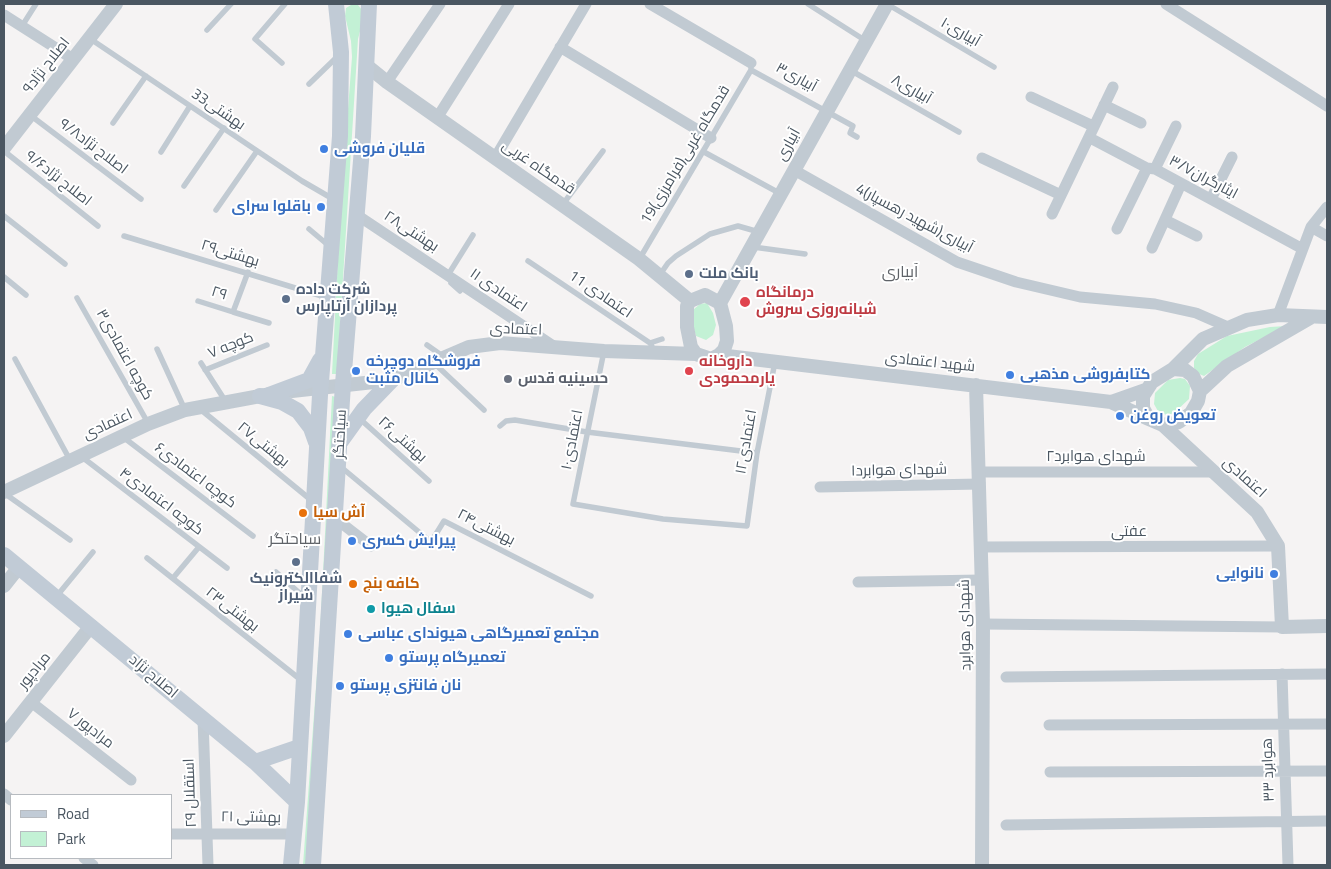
<!DOCTYPE html>
<meta charset="utf-8">
<style>
body{margin:0}
#map{position:relative;width:1331px;height:869px;overflow:hidden;background:#f5f3f3;font-family:"Titillium Web",sans-serif}
canvas{display:block}
.frame{position:absolute;inset:0;border:5px solid #4a5661;pointer-events:none}
.legend{position:absolute;left:10px;top:794px;width:162px;height:65px;box-sizing:border-box;background:#fff;border:1px solid #b7bbc0;margin:0;padding:6px 9px;list-style:none;font-size:15px;color:#4a5661}
.legend li{display:flex;align-items:center;gap:10px;height:25px}
.legend b{width:25px;border:1px solid #b7bbc0}
</style>
<div id="map">
<canvas width="1331" height="869"></canvas>
<div class="frame"></div>
<ul class="legend">
<li><b style="height:6px;background:#c1cbd6"></b>Road</li>
<li><b style="height:14px;background:#c3f1d5"></b>Park</li>
</ul>
</div>
<script>
const ctx = document.querySelector('canvas').getContext('2d');
ctx.lineJoin = 'round';
function fillPath(path, color) { ctx.fillStyle = color; ctx.fill(path, 'evenodd'); }
const shape = rows => new Path2D(rows.map(r => 'M' + r).join(''));
function stroke(path, color, width, dash) { ctx.strokeStyle = color; ctx.lineWidth = width; ctx.lineCap = dash ? 'butt' : 'round'; ctx.setLineDash(dash || []); ctx.stroke(path); }
function drawText(font, color, halo, rows, align = 'center') {
  ctx.font = font + ' "Titillium Web",Cairo,sans-serif'; ctx.lineWidth = 4; ctx.setLineDash([]); ctx.textBaseline = 'middle'; ctx.strokeStyle = halo; ctx.fillStyle = color; for (const [text, x, y, turn = 0] of rows) {
    ctx.save(); ctx.translate(x, y); ctx.rotate((+turn || 0) * Math.PI / 180); ctx.textAlign = isNaN(turn) ? turn : align; if (halo) ctx.strokeText(text, 0, 0); ctx.fillText(text, 0, 0); ctx.restore();
  }
}
fillPath(shape([
 [351,5,358,5,362,10,363,20,358,39,337,374,332,374,341,200,352,57,351,41,345,16,346,8],
 [707,303,713,313,716,325,713,335,706,340,696,336,692,323,694,309,700,304],
 [1286,326,1245,347,1204,376,1197,373,1194,368,1194,361,1198,354,1227,336,1270,327],
 [1180,378,1185,379,1190,386,1189,399,1174,413,1168,415,1159,413,1154,404,1155,393,1168,380],
 [332,396,336,397,307,865,303,865,320,632]
]), '#c3f1d5');
stroke(shape([
 [808,4,866,41],
 [887,4,994,67],
 [22,26,36,4],
 [207,30,231,4],
 [89,38,302,181,333,199],
 [282,63,255,39,285,4],
 [751,70,853,126,850,133,857,137],
 [850,70,959,132],
 [309,84,338,56],
 [30,115,141,199],
 [113,123,146,76],
 [4,151,98,226],
 [161,152,190,106],
 [704,152,781,194],
 [184,186,224,128],
 [563,204,603,151],
 [216,210,257,151],
 [4,216,65,264],
 [309,229,328,245],
 [124,236,325,297],
 [753,247,805,254],
 [640,258,751,70,751,63],
 [528,261,650,343,655,352],
 [248,272,233,312,269,323],
 [448,275,473,235],
 [659,276,668,263,676,256,710,234,738,226,759,232],
 [4,277,26,295],
 [451,283,460,291],
 [77,298,148,423],
 [198,301,233,312],
 [650,343,662,339],
 [427,345,444,357],
 [157,349,185,410],
 [604,351,573,504,663,519,747,526,757,453,775,362],
 [15,359,70,460],
 [201,363,226,402],
 [434,363,484,410],
 [205,370,267,345],
 [200,409,311,500],
 [360,419,429,481],
 [500,426,506,421,515,420,587,432,757,453],
 [123,437,253,536],
 [82,457,227,568],
 [341,467,431,542,444,521,591,596],
 [4,493,70,540],
 [147,558,301,680],
 [276,572,305,598],
 [173,578,199,547],
 [56,597,93,552]
]), '#c1cad2', 5.5);
stroke(shape([
 [650,4,751,63],
 [1166,4,1327,106],
 [4,15,73,59],
 [560,47,711,138],
 [387,82,440,4],
 [1031,97,1093,126],
 [1104,105,1141,123],
 [437,118,509,4],
 [1090,138,1147,168,1155,169,1301,248],
 [495,158,586,4],
 [982,158,1061,195],
 [1155,169,1176,126],
 [794,170,957,262,1016,282,1080,297,1155,304,1196,313,1228,327],
 [1211,199,1232,157],
 [1052,214,1113,87],
 [357,215,555,347],
 [1165,220,1197,236],
 [1311,227,1327,236],
 [1117,229,1147,168],
 [1152,248,1181,184],
 [1278,315,1311,227,1327,207],
 [980,472,1213,472],
 [820,487,980,484],
 [336,519,371,546],
 [980,547,1278,546],
 [858,582,982,580],
 [983,624,1282,627],
 [1282,674,1288,865],
 [1006,677,1327,674],
 [31,702,131,780],
 [203,719,208,865],
 [1049,725,1327,724],
 [1050,772,1327,771],
 [4,794,11,800],
 [1006,825,1327,821],
 [171,834,294,834],
 [84,858,93,865]
]), '#c1cad2', 11);
stroke(shape([
 [366,65,387,82,639,259,690,301],
 [4,148,116,4],
 [705,295,720,303,726,326,727,341,724,350,719,355,711,359,696,354,691,347,687,327,687,306,690,301,705,295],
 [720,303,887,4],
 [719,355,1111,402,1149,419],
 [1173,369,1185,370,1193,376,1200,391,1198,401,1191,413,1179,422,1163,425,1149,419,1143,408,1143,396,1152,382,1173,369],
 [1173,369,1203,339,1247,320,1278,315,1327,317],
 [976,385,983,624,982,865],
 [292,391,392,380,469,347,500,343,604,351,696,354],
 [1200,391,1227,366,1310,318],
 [1111,402,1145,390],
 [1163,425,1257,512,1278,546,1282,627,1327,626],
 [4,492,148,424,185,410,271,394],
 [4,586,19,567],
 [4,736,91,626]
]), '#c1cad2', 14);
stroke(shape([
 [269,395,309,380,320,360],
 [260,396,282,402,298,411,311,428,316,442],
 [341,441,364,409,392,380],
 [4,555,255,762,297,802],
 [255,762,299,747],
 [291,865,297,802,320,395,340,136,341,52,336,4],
 [313,865,343,384,363,136,369,4]
]), '#c1cbd6', 16);
for (const [x, y, r, color] of [
 [324,149,5,"#3f7fe0"],
 [321,207,5,"#3f7fe0"],
 [689,274,5,"#5c6f8a"],
 [286,299,5,"#5c6f8a"],
 [745,302,6,"#e0444e"],
 [356,371,5,"#3f7fe0"],
 [689,371,5,"#e0444e"],
 [1010,375,5,"#3f7fe0"],
 [508,379,5,"#6b7280"],
 [1120,416,5,"#3f7fe0"],
 [303,513,5,"#e8710a"],
 [352,541,5,"#3f7fe0"],
 [296,562,5,"#5c6f8a"],
 [1274,574,5,"#3f7fe0"],
 [353,584,5,"#e8710a"],
 [371,609,5,"#0f9aa8"],
 [348,634,5,"#3f7fe0"],
 [389,658,5,"#3f7fe0"],
 [340,686,5,"#3f7fe0"]
]) { const dot = new Path2D(); dot.arc(x, y, r, 0, 2 * Math.PI); ctx.fillStyle = color; ctx.fill(dot); stroke(dot, '#fff', 2); }
drawText('15px', '#4a5661', '#fff', [
 ["آبیاری۱۰",960,33,30],
 ["اصلاح نژاد۹",47,66,-52],
 ["آبیاری۳",796,78,29],
 ["آبیاری۸",911,90,30],
 ["33بهشتی",218,110,34],
 ["آبیاری",789,145,-61],
 ["اصلاح نژاد۹/۸",93,147,37],
 ["19قدمگاه غربی(فرامرزی)",686,155,-59],
 ["قدمگاه غربی",538,168,34],
 ["ایثارگران۳/۷",1203,178,28],
 ["اصلاح نژاد۹/۶",58,179,38],
 ["4آبیاری(شهید رهسپار)",914,219,28],
 ["۲۸بهشتی",411,232,33],
 ["۲۹بهشتی",230,254,17],
 ["۱۱ اعتمادی",498,291,34],
 ["۲۹",219,294,17],
 ["11 اعتمادی",600,295,34],
 ["اعتمادی",516,330,2],
 ["کوچه ۷",231,346,-22],
 ["کوچه اعتمادی۳",124,355,61],
 ["شهید اعتمادی",930,363,6],
 ["اعتمادی",108,425,-25],
 ["سیاحتگر",341,434,-87],
 ["۲۶بهشتی",402,440,42],
 ["اعتمادی۱۰",573,440,-79],
 ["اعتمادی۱۲",747,442,-80],
 ["۲۷بهشتی",263,445,39],
 ["شهدای هوابرد۲",1096,457],
 ["شهدای هوابرد۱",899,471,-1],
 ["کوچه اعتمادی۶",195,476,37],
 ["اعتمادی",1244,478,42],
 ["کوچه اعتمادی۴",161,502,37],
 ["۲۴بهشتی",486,528,27],
 ["عفتی",1129,532],
 ["۲۳بهشتی",232,610,38],
 ["شهدای هوابرد",966,625,-91],
 ["مرادپور",35,671,-51],
 ["اصلاح نژاد",153,677,40],
 ["۷ مرادپور",90,729,38],
 ["۳۳ هوابرد",1269,770,-92],
 ["۲۹ استقلال",191,793,-92],
 ["۲۱ بهشتی",251,818,1]
]);
drawText('bold 15px', '#366cbe', '#fff', [
 ["قلیان فروشی",334,149],
 ["باقلوا سرای",311,207,"right"],
 ["فروشگاه دوچرخه",366,362],
 ["کانال مثبت",366,379],
 ["کتابفروشی مذهبی",1020,375],
 ["تعویض روغن",1130,416],
 ["پیرایش کسری",362,541],
 ["نانوایی",1264,574,"right"],
 ["مجتمع تعمیرگاهی هیوندای عباسی",358,634],
 ["تعمیرگاه پرستو",399,658],
 ["نان فانتزی پرستو",350,686]
], 'left');
drawText('bold 15px', '#4e5e75', '#fff', [
 ["بانک ملت",699,274],
 ["شرکت داده",296,290],
 ["پردازان آرتاپارس",296,307],
 ["شفاالکترونیک",296,579,"center"],
 ["شیراز",296,596,"center"]
], 'left');
drawText('bold 15px', '#be3a42', '#fff', [
 ["درمانگاه",756,293],
 ["شبانه‌روزی سروش",756,310],
 ["داروخانه",699,362],
 ["یارمحمودی",699,379]
], 'left');
drawText('bold 15px', '#5b616d', '#fff', [
 ["حسینیه قدس",518,379]
], 'left');
drawText('bold 15px', '#c56008', '#fff', [
 ["آش سیا",313,513],
 ["کافه بنج",363,584]
], 'left');
drawText('bold 15px', '#0d838f', '#fff', [
 ["سفال هیوا",381,609]
], 'left');
drawText('16px', '#5f6368', '#fff', [
 ["آبیاری",900,273],
 ["سیاحتگر",295,540]
]);
</script>
